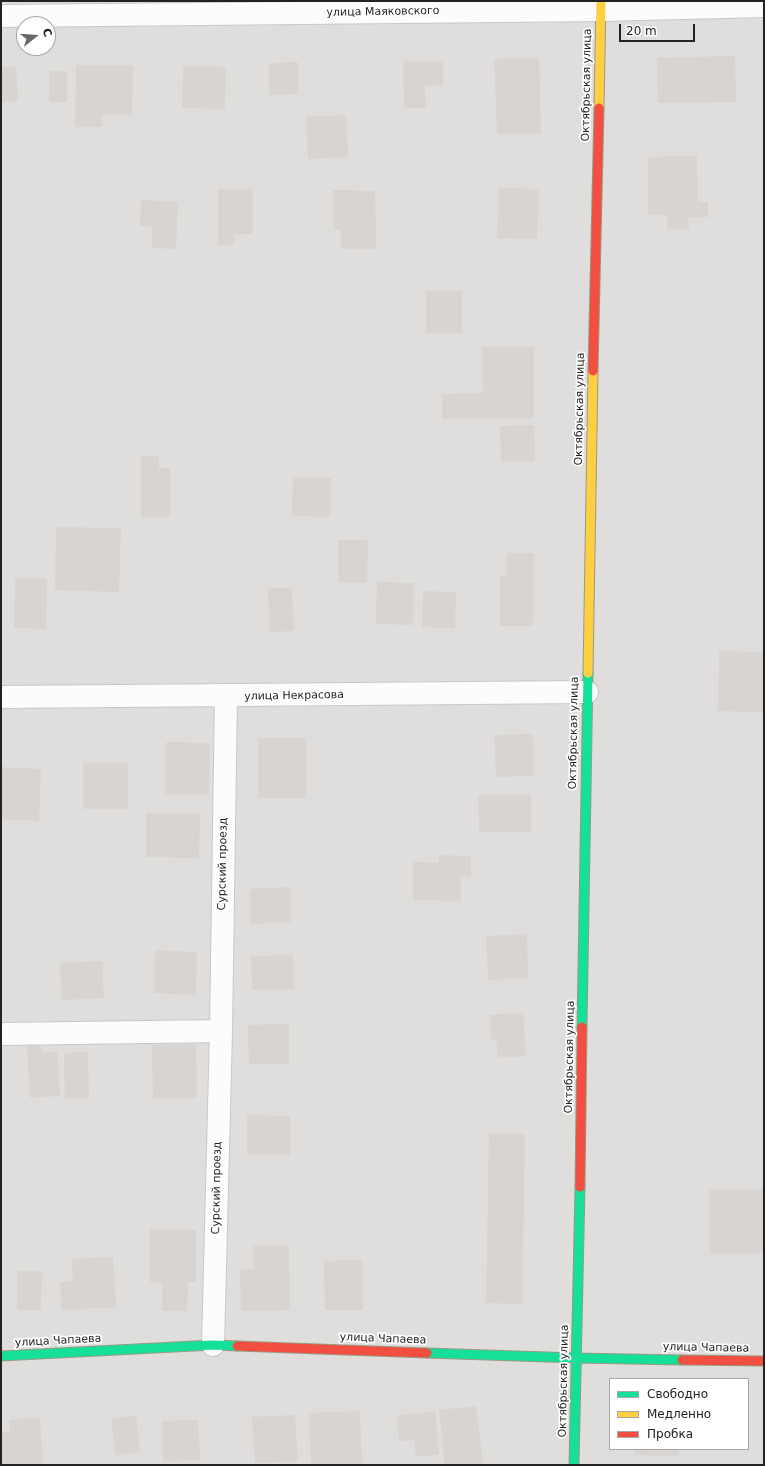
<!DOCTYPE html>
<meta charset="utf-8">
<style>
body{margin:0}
#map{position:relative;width:765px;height:1466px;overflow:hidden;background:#f0eeeb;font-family:"DejaVu Sans",sans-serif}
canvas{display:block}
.frame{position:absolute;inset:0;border:2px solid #222;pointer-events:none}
.legend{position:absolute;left:609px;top:1378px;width:140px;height:72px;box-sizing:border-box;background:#fff;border:1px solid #a7a7a7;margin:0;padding:5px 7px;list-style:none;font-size:12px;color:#222}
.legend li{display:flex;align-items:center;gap:8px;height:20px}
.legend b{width:20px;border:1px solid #a7a7a7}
.north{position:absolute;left:16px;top:16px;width:40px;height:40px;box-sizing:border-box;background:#fff;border:1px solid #a7a7a7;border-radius:50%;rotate:73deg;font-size:11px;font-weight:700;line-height:16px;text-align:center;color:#222}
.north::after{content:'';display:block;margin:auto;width:14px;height:18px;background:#6a6968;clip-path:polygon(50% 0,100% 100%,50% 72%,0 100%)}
.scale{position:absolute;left:619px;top:24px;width:76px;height:18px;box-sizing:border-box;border:2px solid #222;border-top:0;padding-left:5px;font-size:12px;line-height:14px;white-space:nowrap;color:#222;-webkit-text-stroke:3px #fff;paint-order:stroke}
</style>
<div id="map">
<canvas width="765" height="1466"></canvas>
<div class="frame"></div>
<ul class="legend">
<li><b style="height:5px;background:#16e098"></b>Свободно</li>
<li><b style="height:5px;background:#ffcf43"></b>Медленно</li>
<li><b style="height:5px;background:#f24e42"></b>Пробка</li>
</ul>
<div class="north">С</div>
<div class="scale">20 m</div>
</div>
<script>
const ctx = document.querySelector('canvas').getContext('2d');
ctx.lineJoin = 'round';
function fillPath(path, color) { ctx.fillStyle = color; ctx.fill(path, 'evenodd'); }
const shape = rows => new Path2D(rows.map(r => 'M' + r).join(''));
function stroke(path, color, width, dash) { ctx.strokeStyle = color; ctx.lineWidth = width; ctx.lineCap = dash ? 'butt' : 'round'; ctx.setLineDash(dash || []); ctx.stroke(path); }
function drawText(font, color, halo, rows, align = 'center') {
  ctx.font = font + ' "DejaVu Sans",sans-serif'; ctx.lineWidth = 3.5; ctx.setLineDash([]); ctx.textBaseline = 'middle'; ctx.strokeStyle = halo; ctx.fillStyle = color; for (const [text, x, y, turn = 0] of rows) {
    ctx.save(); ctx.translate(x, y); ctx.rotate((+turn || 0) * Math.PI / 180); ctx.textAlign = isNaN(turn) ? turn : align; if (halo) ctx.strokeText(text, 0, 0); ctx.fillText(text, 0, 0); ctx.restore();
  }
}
fillPath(shape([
 [1,1,764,1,764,1465,1,1465],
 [24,24,48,24,48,48,24,48],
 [610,1379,748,1379,748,1449,610,1449]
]), '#dfdedc');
fillPath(shape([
 [735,56,736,102,658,103,657,58],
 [539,58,541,133,497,134,494,59],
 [403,61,443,61,443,85,425,85,426,108,404,108],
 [298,62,298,94,269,95,269,63],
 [76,65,133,65,132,115,102,115,102,127,75,127],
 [183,66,226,67,225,109,182,108],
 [1,67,16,67,18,101,1,102],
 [49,71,67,71,67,102,49,102],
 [346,115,348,157,308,159,306,117],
 [697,156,698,202,708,202,708,217,688,218,689,229,667,229,667,215,648,215,648,157],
 [499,188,539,189,537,239,497,238],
 [218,189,253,189,253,234,234,234,234,245,218,245],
 [333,190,375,191,376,249,341,249,341,230,334,230],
 [141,200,178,202,176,249,152,248,152,227,140,226],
 [426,291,462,291,462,333,426,333],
 [482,347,534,347,534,418,442,419,442,394,483,393],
 [534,425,535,461,501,461,500,426],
 [141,456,159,456,159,468,170,468,170,517,141,517],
 [293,477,331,478,330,517,292,516],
 [56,527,121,528,119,592,55,590],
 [338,540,368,540,367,583,338,582],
 [507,553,534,553,533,626,500,626,500,576,506,576],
 [15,578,47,579,46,629,14,628],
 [377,582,414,583,413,625,376,624],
 [268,588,292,588,294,631,270,632],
 [423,591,456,592,455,628,422,627],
 [719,651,764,652,764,712,718,711],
 [533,734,534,776,496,777,494,735],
 [258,738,306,738,306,798,258,798],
 [166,742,210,743,209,795,165,794],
 [83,763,128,763,128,809,83,809],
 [1,767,41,769,39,821,1,819],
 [478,795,531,795,531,832,479,832],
 [146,813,200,814,199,858,146,857],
 [439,855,471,856,471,877,461,876,461,901,413,900,413,862,439,863],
 [290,887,291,922,251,924,250,889],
 [527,934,528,978,488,980,486,936],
 [155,950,197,952,196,995,154,993],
 [293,955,294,989,252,990,251,956],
 [102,961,104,998,62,1000,60,963],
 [523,1013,526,1056,498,1058,496,1039,491,1040,490,1015],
 [289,1024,289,1064,249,1064,248,1025],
 [41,1044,42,1053,57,1052,60,1096,30,1098,27,1045],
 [196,1044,197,1098,153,1099,152,1045],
 [88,1052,89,1098,65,1099,64,1053],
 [247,1115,290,1116,290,1155,247,1155],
 [489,1133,525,1134,522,1304,486,1303],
 [764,1189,764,1253,710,1254,709,1190],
 [150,1229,196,1230,196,1282,188,1282,187,1311,162,1311,162,1283,150,1282],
 [289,1245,290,1310,241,1311,240,1269,254,1269,253,1246],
 [113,1257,116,1307,62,1310,60,1282,73,1281,72,1259],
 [362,1260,363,1310,325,1310,324,1261],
 [17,1271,42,1271,41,1310,17,1310],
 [476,1406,483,1464,445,1465,439,1410],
 [360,1411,362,1464,311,1465,309,1413],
 [435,1412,439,1455,416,1456,414,1440,399,1441,397,1415],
 [136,1415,140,1452,116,1455,111,1419],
 [295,1415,298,1461,255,1463,252,1417],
 [40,1418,43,1465,1,1465,1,1432,10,1432,9,1420],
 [198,1420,200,1460,163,1461,162,1421],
 [634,1449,679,1449,679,1456,634,1455]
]), '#d7d4d2');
const street = shape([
 [1,16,600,10,764,6],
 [1,697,587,692],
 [221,1031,226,696],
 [1,1034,221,1031,213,1345]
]);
const fast = shape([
 [582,1027,588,673],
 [427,1353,577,1358,682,1360],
 [1,1356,213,1345,237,1346],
 [574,1465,580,1187]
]);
const slow = shape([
 [599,108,601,1],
 [588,673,593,371]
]);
const jam = shape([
 [593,371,599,108],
 [580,1187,582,1027],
 [237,1346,427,1353],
 [682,1360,764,1361]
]);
stroke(street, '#c9c8c7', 24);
stroke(fast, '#999a82', 11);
stroke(slow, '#999a82', 11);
stroke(jam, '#999a82', 11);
stroke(street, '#fdfcfc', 22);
stroke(fast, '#16e098', 9);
stroke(slow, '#ffcf43', 9);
stroke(jam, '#f24e42', 9);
drawText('11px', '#222', '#fff', [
 ["улица Маяковского",383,12,-1],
 ["Октябрьская улица",587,85,-89],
 ["Октябрьская улица",580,409,-89],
 ["улица Некрасова",294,696,-1],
 ["Октябрьская улица",574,733,-89],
 ["Сурский проезд",223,864,-89],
 ["Октябрьская улица",570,1057,-89],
 ["Сурский проезд",217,1188,-89],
 ["улица Чапаева",383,1339,2],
 ["улица Чапаева",58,1341,-3],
 ["улица Чапаева",706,1348,1],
 ["Октябрьская улица",564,1381,-89]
]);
</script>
